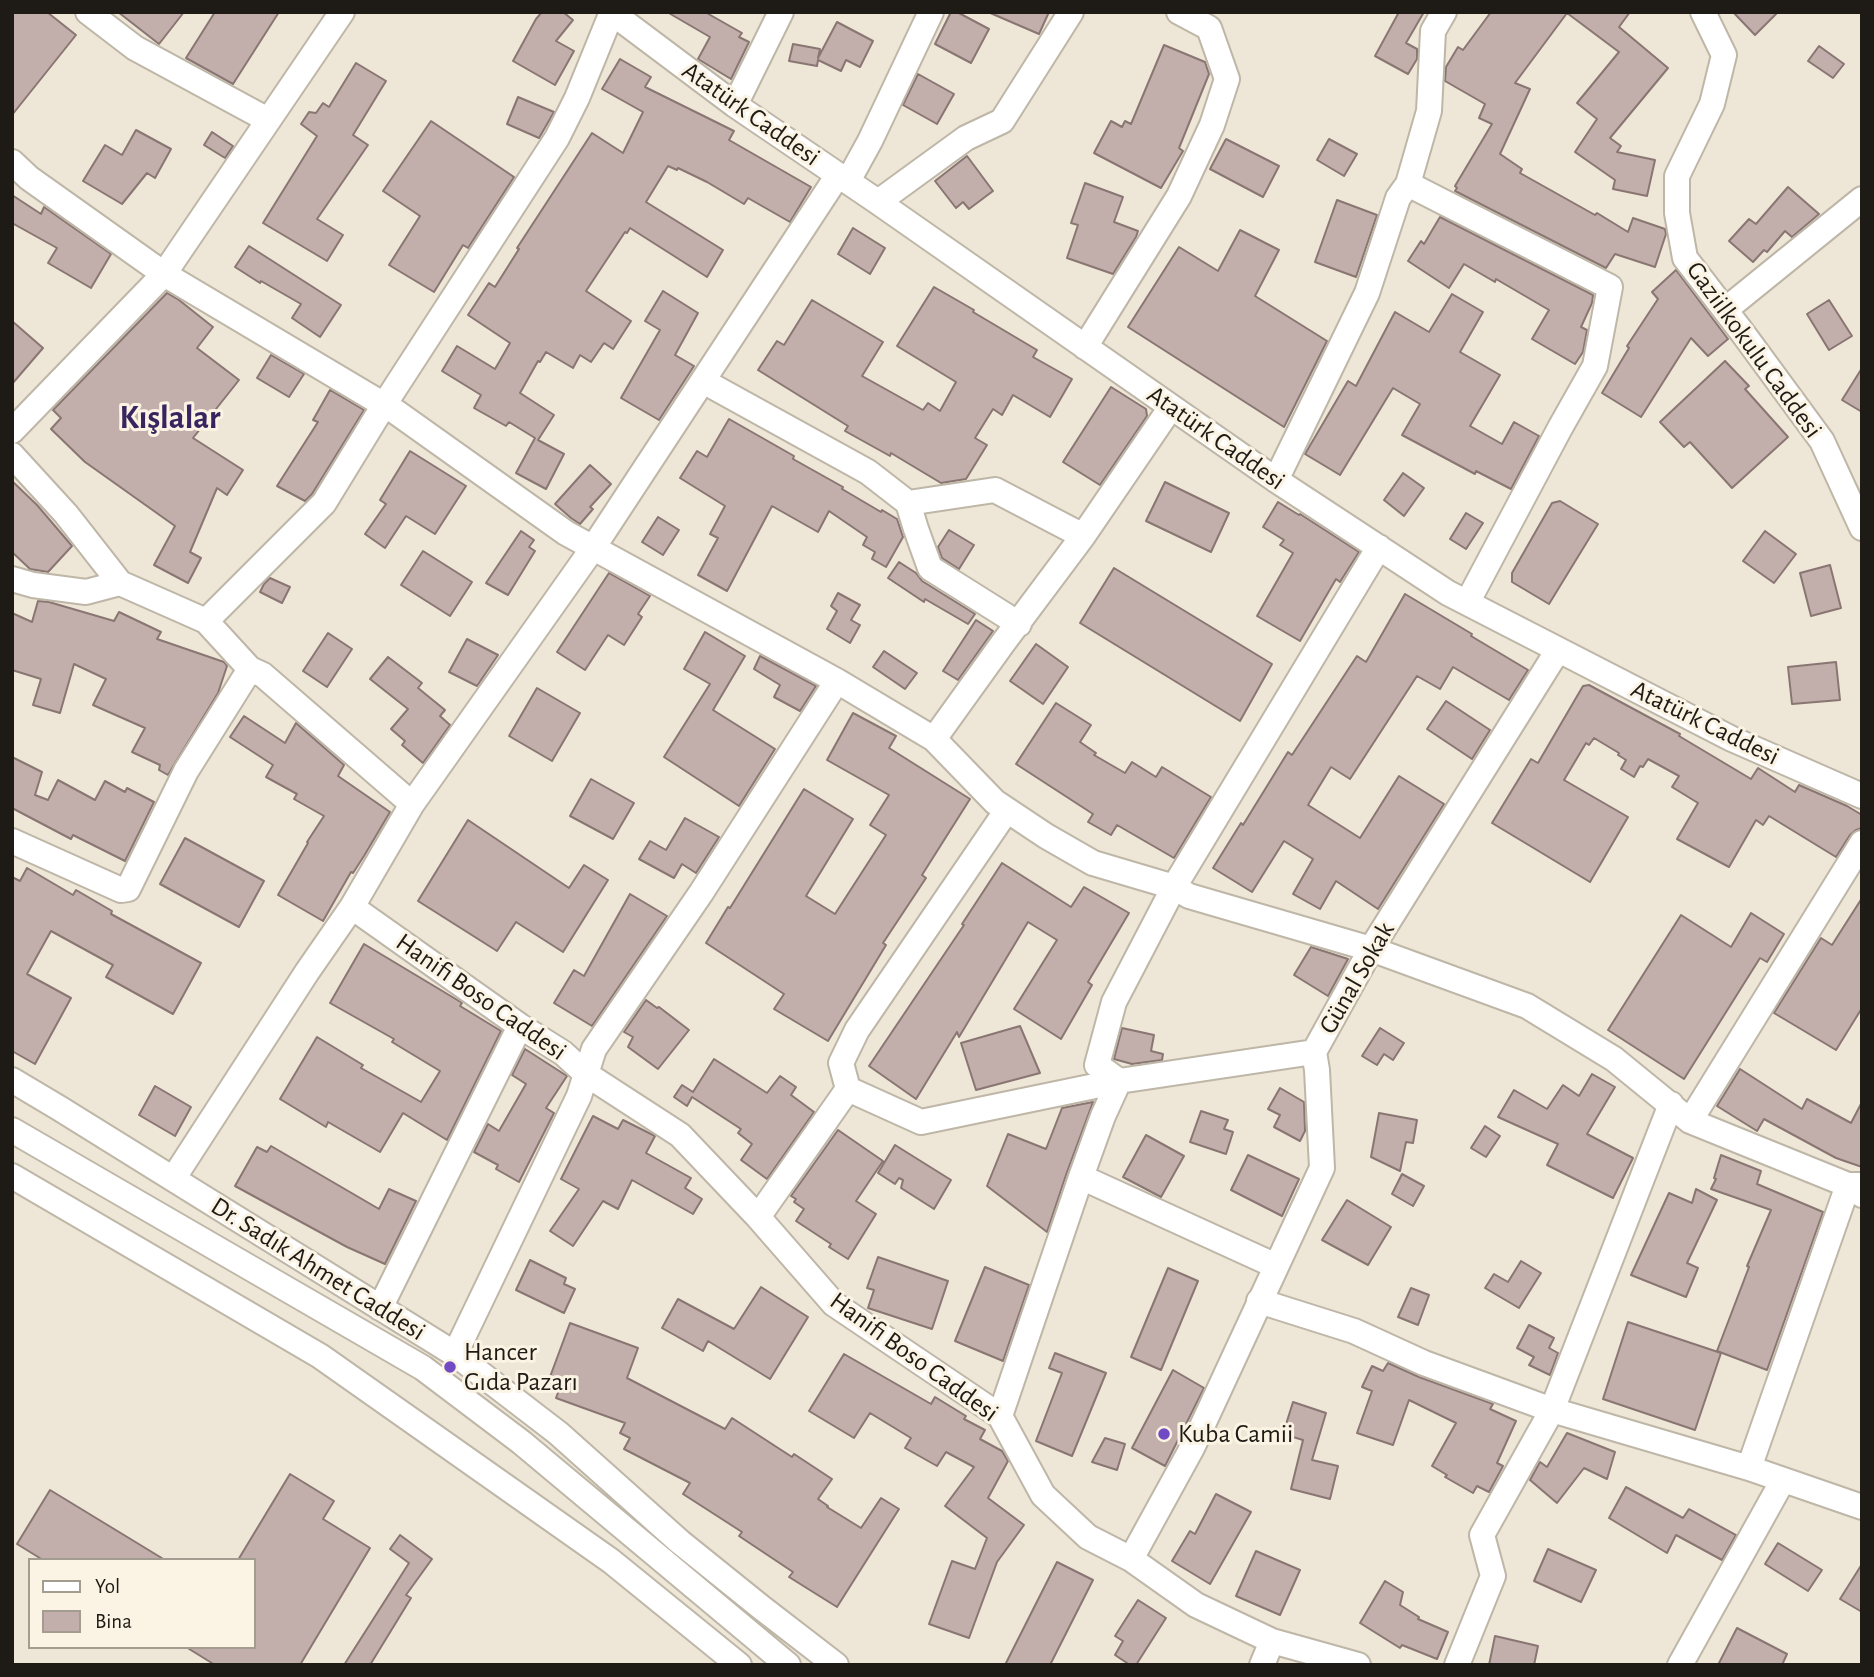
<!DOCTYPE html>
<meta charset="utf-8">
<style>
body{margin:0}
#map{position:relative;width:1874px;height:1677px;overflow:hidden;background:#eee6d6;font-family:"Alegreya Sans",sans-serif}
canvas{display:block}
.frame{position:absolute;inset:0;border:14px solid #1e1b16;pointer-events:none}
.legend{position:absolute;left:28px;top:1558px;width:228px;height:91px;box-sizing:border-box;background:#fbf3e3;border:2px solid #a39d91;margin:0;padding:9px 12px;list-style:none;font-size:21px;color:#1e1b16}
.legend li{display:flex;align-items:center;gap:14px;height:35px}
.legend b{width:35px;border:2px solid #a39d91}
</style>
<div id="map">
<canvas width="1874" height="1677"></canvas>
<div class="frame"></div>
<ul class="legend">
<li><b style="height:9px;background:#fff"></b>Yol</li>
<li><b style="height:19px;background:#c2aeaa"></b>Bina</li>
</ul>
</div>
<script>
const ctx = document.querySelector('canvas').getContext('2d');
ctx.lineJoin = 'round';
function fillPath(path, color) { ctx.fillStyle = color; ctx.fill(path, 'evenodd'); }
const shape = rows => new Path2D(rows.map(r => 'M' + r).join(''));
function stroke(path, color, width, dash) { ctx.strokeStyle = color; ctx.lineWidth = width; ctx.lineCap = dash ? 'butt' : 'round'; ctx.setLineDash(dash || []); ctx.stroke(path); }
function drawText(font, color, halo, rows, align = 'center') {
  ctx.font = font + ' "Alegreya Sans",sans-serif'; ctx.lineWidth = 6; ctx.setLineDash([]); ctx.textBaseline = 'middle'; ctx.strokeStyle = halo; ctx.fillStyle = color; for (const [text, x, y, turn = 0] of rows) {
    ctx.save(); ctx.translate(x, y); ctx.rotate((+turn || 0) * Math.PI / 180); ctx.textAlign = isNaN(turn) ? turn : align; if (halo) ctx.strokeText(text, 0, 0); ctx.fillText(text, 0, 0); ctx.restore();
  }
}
const building = shape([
 [12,12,47,12,76,35,12,115,12,12],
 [118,12,184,12,159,44,118,12],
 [215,12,279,12,233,84,186,58,215,12],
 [542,12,563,12,573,20,556,41,574,51,555,85,513,61,536,19,542,12],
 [667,12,705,12,742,33,739,37,749,42,731,79,698,59,710,37,667,12],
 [951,12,957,12,989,29,971,63,935,44,951,12],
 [988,12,1049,12,1039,34,988,12],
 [1399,12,1424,12,1406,43,1417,49,1417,59,1408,74,1375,56,1399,12],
 [1491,12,1630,12,1619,27,1668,68,1610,138,1621,146,1617,152,1655,160,1647,196,1613,189,1615,180,1575,152,1597,119,1577,103,1619,52,1567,13,1515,83,1530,89,1500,154,1522,169,1520,173,1595,215,1597,213,1628,232,1633,218,1665,229,1666,234,1655,267,1615,254,1606,268,1455,191,1457,188,1455,186,1492,124,1479,118,1485,104,1445,81,1446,67,1458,47,1463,50,1491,12],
 [1733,12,1778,12,1755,35,1733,12],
 [837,22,873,41,860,67,846,60,841,71,818,60,817,66,789,61,793,44,820,49,818,58,837,22],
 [1164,45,1205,62,1209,74,1179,148,1183,151,1161,188,1094,153,1111,121,1122,127,1125,121,1131,124,1164,45],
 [1819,46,1844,64,1833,78,1808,61,1819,46],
 [620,59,651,77,645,87,734,131,729,140,811,187,790,222,748,198,744,204,707,182,678,168,677,170,668,166,646,202,723,250,707,277,630,228,627,233,625,232,586,291,631,321,613,349,604,343,591,362,580,355,573,368,546,352,540,362,538,361,520,393,554,415,538,440,564,454,546,489,516,473,535,438,509,422,506,426,474,408,481,395,442,371,457,346,495,369,510,343,468,315,489,283,495,287,519,249,517,248,592,133,623,153,643,112,602,89,620,59],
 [356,63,386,81,353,135,368,145,317,219,343,235,327,261,263,223,317,136,301,124,309,112,316,113,323,103,329,107,356,63],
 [918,74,954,94,937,124,903,105,918,74],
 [518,97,554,112,539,138,507,124,518,97],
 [431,121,514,177,468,248,463,245,434,292,389,265,420,216,383,191,431,121],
 [136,130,171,149,155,178,147,173,122,204,83,181,105,145,122,155,136,130],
 [212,132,233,146,225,158,204,145,212,132],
 [1226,139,1279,166,1263,197,1210,169,1226,139],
 [1329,139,1357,154,1344,176,1317,160,1329,139],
 [967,156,993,191,969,209,963,202,956,208,935,181,967,156],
 [1085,183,1123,197,1114,222,1138,231,1136,237,1113,274,1067,258,1078,225,1071,223,1085,183],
 [1788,187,1819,214,1792,237,1785,231,1767,252,1764,250,1753,262,1729,241,1749,219,1756,224,1788,187],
 [12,195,41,214,44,207,111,254,91,288,48,263,57,248,12,223,12,195],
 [1337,200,1377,215,1356,277,1315,262,1337,200],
 [1440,217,1593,295,1592,303,1581,327,1587,330,1583,352,1575,364,1532,339,1549,310,1496,279,1495,282,1464,264,1449,288,1408,261,1421,241,1424,244,1440,217],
 [853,228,885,248,870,274,838,254,853,228],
 [1240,230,1279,250,1255,296,1327,341,1284,427,1128,327,1179,247,1218,271,1240,230],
 [249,246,341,305,320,337,292,318,301,304,261,281,260,283,235,267,249,246],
 [1676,270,1728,339,1708,356,1691,338,1641,417,1602,393,1629,348,1627,346,1658,299,1652,292,1676,270],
 [934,287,974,310,973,312,1037,350,1033,357,1072,379,1050,417,1013,395,1002,415,993,409,975,438,987,445,966,479,941,483,891,453,890,456,845,431,848,426,758,370,777,341,784,345,812,300,883,342,862,376,923,410,928,403,940,411,956,382,897,346,934,287],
 [663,291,698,313,675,355,694,366,659,420,621,398,660,330,645,321,663,291],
 [167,293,179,300,213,327,197,348,239,380,193,438,243,470,227,495,217,488,190,552,201,558,188,583,154,565,175,526,85,462,51,429,61,418,53,410,167,293],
 [1452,294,1483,312,1460,352,1500,375,1470,426,1502,444,1514,422,1539,436,1511,489,1476,471,1475,474,1402,435,1420,404,1393,388,1340,475,1305,454,1348,381,1356,386,1395,312,1429,332,1452,294],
 [1829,300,1852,336,1829,350,1807,314,1829,300],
 [12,321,43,348,12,384,12,321],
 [271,355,304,374,289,397,257,378,271,355],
 [1725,361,1749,386,1745,389,1788,437,1732,488,1690,442,1684,447,1660,422,1725,361],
 [1862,368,1862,412,1842,400,1862,368],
 [1111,387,1146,409,1147,416,1100,485,1063,462,1111,387],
 [330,390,364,410,312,494,305,501,277,486,318,422,313,420,330,390],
 [729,419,794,456,793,459,843,487,842,489,881,512,882,510,897,519,903,537,886,567,872,559,875,552,863,545,867,537,829,511,818,532,772,506,727,591,698,575,718,538,710,534,725,506,680,478,697,451,707,457,729,419],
 [410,451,466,486,435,534,406,516,385,548,365,534,386,504,380,500,410,451],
 [590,465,611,484,590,507,593,509,580,524,571,518,555,504,590,465],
 [1403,473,1424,488,1404,516,1384,500,1403,473],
 [12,481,37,505,72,546,48,572,30,569,12,552,12,481],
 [1165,482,1229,513,1211,552,1146,521,1165,482],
 [1560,501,1598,524,1549,604,1512,582,1512,573,1552,503,1560,501],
 [1278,502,1299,515,1300,514,1359,552,1340,582,1336,579,1300,641,1257,616,1293,553,1280,545,1284,540,1263,527,1278,502],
 [1466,513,1483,523,1466,549,1450,539,1466,513],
 [658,517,679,530,663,555,642,542,658,517],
 [949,530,974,545,959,569,942,558,938,547,949,530],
 [521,531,534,540,529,547,535,551,508,595,486,583,521,531],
 [1765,531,1796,554,1774,583,1743,561,1765,531],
 [423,551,472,582,450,616,401,585,423,551],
 [899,562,916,573,922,581,975,614,968,624,925,599,924,602,888,578,899,562],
 [1830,565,1841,608,1811,616,1800,573,1830,565],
 [1114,568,1272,664,1240,721,1080,623,1114,568],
 [609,573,650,596,638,614,642,617,624,645,608,635,585,670,557,652,609,573],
 [270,578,290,587,282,603,260,592,264,584,270,578],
 [838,593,860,605,851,620,860,625,850,643,827,629,837,611,831,606,838,593],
 [1405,594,1472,634,1471,636,1528,670,1509,700,1453,667,1440,689,1417,676,1350,779,1331,767,1308,805,1360,838,1399,776,1444,804,1378,909,1336,881,1320,909,1293,894,1313,859,1284,841,1252,892,1213,868,1241,823,1243,825,1288,752,1292,755,1357,656,1366,662,1405,594],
 [38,601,49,602,114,621,119,612,161,632,157,639,224,662,227,666,218,693,168,775,159,770,160,765,132,752,145,728,93,705,106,679,74,664,60,713,33,705,41,679,12,670,12,613,32,622,38,601],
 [976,620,993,631,958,680,943,671,976,620],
 [705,632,745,656,713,710,775,749,739,806,664,757,710,684,684,669,705,632],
 [328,633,352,649,327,687,303,671,328,633],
 [467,639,498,655,477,686,449,672,467,639],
 [1036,644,1068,667,1043,704,1010,681,1036,644],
 [884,651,917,673,905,689,873,667,884,651],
 [760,656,816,686,800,711,774,697,780,685,754,669,760,656],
 [388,657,422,683,418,688,445,710,440,716,450,725,423,763,402,745,405,741,391,729,408,709,370,679,388,657],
 [1836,662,1840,700,1792,704,1788,667,1836,662],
 [1589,685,1680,734,1679,736,1751,779,1758,768,1795,792,1799,785,1847,806,1862,815,1862,828,1856,830,1850,835,1836,857,1769,816,1763,825,1756,820,1729,867,1677,839,1698,803,1672,787,1679,776,1648,759,1643,767,1640,766,1634,777,1621,769,1626,760,1618,755,1619,753,1594,738,1589,745,1586,743,1564,780,1628,817,1590,882,1492,823,1531,759,1538,763,1583,686,1589,685],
 [537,688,580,713,552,761,509,736,537,688],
 [1446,701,1490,730,1472,759,1427,729,1446,701],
 [1056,703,1091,725,1080,742,1096,753,1094,755,1125,773,1132,762,1156,777,1162,767,1211,797,1174,858,1117,825,1111,835,1088,822,1093,814,1016,764,1056,703],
 [853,713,896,736,889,748,970,799,922,875,926,878,883,943,886,945,828,1041,774,1009,784,994,706,943,728,907,730,908,804,789,853,819,806,896,835,914,886,835,870,825,889,795,827,760,853,713],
 [244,716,285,743,296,723,344,765,338,776,390,812,364,856,353,873,351,872,323,921,278,895,308,843,307,842,324,816,294,799,297,794,266,777,273,765,230,737,244,716],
 [12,757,42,772,35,795,48,800,58,780,95,800,105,781,125,792,127,788,154,802,125,861,73,835,71,839,12,808,12,757],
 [591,779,634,803,613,839,570,816,591,779],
 [685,818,719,837,696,873,682,864,674,878,639,859,650,841,666,850,685,818],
 [468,820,569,888,584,865,608,880,563,952,516,922,497,951,418,901,468,820],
 [185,838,264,881,239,927,160,884,185,838],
 [1002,863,1071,907,1084,887,1129,913,1088,982,1092,985,1061,1039,1014,1009,1057,940,1028,922,959,1037,957,1032,916,1099,869,1066,964,925,962,924,1002,863],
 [27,868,73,895,76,890,112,911,111,914,201,963,173,1014,106,977,113,965,51,931,27,974,71,998,35,1064,12,1051,12,877,20,881,27,868],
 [630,894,667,916,592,1026,554,1003,574,970,584,976,630,894],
 [1862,898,1862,1008,1836,1050,1774,1013,1821,938,1832,945,1862,898],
 [1751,913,1784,934,1767,962,1760,958,1684,1079,1608,1030,1681,915,1731,947,1751,913],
 [364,944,459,1001,462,1003,460,1006,501,1031,447,1140,403,1113,380,1152,328,1122,326,1127,280,1099,317,1037,363,1065,361,1068,421,1102,440,1071,392,1042,394,1039,330,1003,364,944],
 [1311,947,1348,959,1328,996,1294,975,1311,947],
 [646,1000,657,1008,659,1007,689,1030,658,1069,628,1047,633,1037,624,1032,646,1000],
 [1020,1026,1040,1073,976,1090,961,1043,1020,1026],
 [1122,1028,1154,1035,1151,1051,1163,1054,1162,1060,1132,1064,1114,1059,1122,1028],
 [1380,1028,1404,1043,1393,1060,1384,1054,1377,1065,1362,1056,1380,1028],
 [525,1049,567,1076,546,1108,554,1113,519,1182,496,1169,498,1165,474,1152,488,1124,499,1131,526,1084,512,1075,525,1049],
 [714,1059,767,1093,780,1076,796,1087,791,1095,814,1112,767,1179,741,1160,752,1144,738,1133,741,1129,692,1097,687,1106,674,1097,682,1085,693,1092,714,1059],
 [1740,1069,1802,1109,1807,1099,1851,1123,1862,1102,1862,1167,1836,1158,1764,1119,1757,1131,1717,1106,1740,1069],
 [1592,1074,1615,1087,1587,1134,1633,1158,1613,1198,1547,1165,1558,1144,1498,1117,1514,1090,1547,1109,1563,1085,1579,1096,1592,1074],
 [155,1086,191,1107,175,1136,139,1115,155,1086],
 [1280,1088,1304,1102,1305,1131,1300,1141,1274,1127,1280,1115,1268,1109,1280,1088],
 [1093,1102,1067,1172,1047,1232,987,1186,1008,1134,1046,1149,1062,1108,1093,1102],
 [1201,1111,1228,1120,1224,1129,1233,1132,1226,1154,1190,1142,1201,1111],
 [1379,1113,1417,1120,1413,1143,1406,1142,1400,1171,1371,1157,1379,1113],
 [593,1116,618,1129,623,1120,655,1136,646,1153,691,1178,685,1188,702,1199,693,1214,632,1180,618,1209,603,1201,573,1246,550,1231,579,1189,561,1179,593,1116],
 [1485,1126,1500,1136,1486,1157,1471,1148,1485,1126],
 [838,1130,883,1161,856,1201,876,1214,848,1259,829,1247,831,1244,796,1221,804,1209,794,1202,796,1199,791,1196,838,1130],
 [1146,1135,1184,1156,1161,1197,1123,1177,1146,1135],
 [895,1145,951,1180,934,1209,901,1188,903,1180,899,1178,895,1184,878,1173,895,1145],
 [271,1146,379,1209,389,1189,416,1201,385,1264,347,1247,235,1186,257,1147,267,1152,271,1146],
 [1248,1155,1299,1179,1282,1216,1231,1190,1248,1155],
 [1721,1155,1761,1171,1757,1184,1823,1212,1767,1370,1717,1351,1749,1267,1747,1266,1771,1210,1711,1189,1716,1179,1714,1178,1721,1155],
 [1402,1174,1424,1186,1413,1206,1392,1194,1402,1174],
 [1696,1189,1717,1200,1687,1263,1698,1268,1686,1297,1631,1275,1669,1193,1692,1203,1696,1189],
 [1347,1200,1391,1227,1368,1265,1322,1240,1347,1200],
 [878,1257,948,1281,932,1329,868,1308,874,1290,867,1288,878,1257],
 [530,1260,566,1278,564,1284,575,1289,564,1313,516,1290,530,1260],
 [1521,1261,1541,1273,1519,1308,1485,1288,1494,1274,1508,1282,1521,1261],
 [985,1267,1029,1285,1003,1361,955,1341,985,1267],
 [1168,1268,1198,1281,1161,1370,1131,1357,1168,1268],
 [761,1287,808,1317,770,1379,708,1341,703,1351,662,1328,678,1299,734,1329,761,1287],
 [1411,1288,1429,1295,1418,1325,1398,1317,1411,1288],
 [1628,1322,1721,1353,1695,1430,1603,1399,1628,1322],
 [570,1323,638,1348,627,1378,725,1429,732,1418,792,1457,794,1454,832,1479,818,1499,828,1506,827,1507,861,1528,881,1498,899,1509,837,1607,789,1577,793,1572,739,1536,742,1532,683,1494,690,1483,624,1449,630,1438,620,1433,625,1423,556,1398,559,1390,547,1385,570,1323],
 [1529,1325,1554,1338,1549,1348,1558,1353,1550,1375,1529,1365,1534,1357,1517,1348,1529,1325],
 [1055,1353,1106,1373,1072,1456,1036,1441,1062,1373,1049,1368,1055,1353],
 [844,1354,931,1404,935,1397,966,1416,964,1419,985,1430,980,1439,1002,1451,1008,1461,988,1498,1024,1525,997,1562,969,1638,929,1624,952,1561,975,1569,987,1538,945,1506,974,1467,946,1452,937,1466,905,1448,911,1438,870,1413,854,1438,809,1411,844,1354],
 [1388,1363,1419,1377,1493,1404,1490,1409,1516,1421,1497,1463,1503,1466,1489,1492,1477,1486,1473,1493,1445,1477,1447,1475,1432,1466,1456,1423,1409,1400,1393,1445,1357,1433,1372,1391,1362,1387,1372,1366,1383,1371,1388,1363],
 [1173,1370,1204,1388,1165,1466,1132,1448,1173,1370],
 [1293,1402,1326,1413,1312,1460,1338,1466,1330,1499,1291,1489,1303,1440,1283,1434,1293,1402],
 [1567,1433,1615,1452,1607,1479,1584,1468,1557,1503,1530,1480,1540,1462,1547,1467,1567,1433],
 [1105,1438,1125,1444,1117,1470,1092,1462,1105,1438],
 [290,1474,334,1501,323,1519,370,1548,300,1665,215,1665,186,1647,254,1647,254,1560,238,1560,290,1474],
 [1626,1487,1683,1518,1689,1509,1736,1535,1722,1560,1676,1535,1667,1553,1609,1518,1626,1487],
 [50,1490,165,1560,43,1560,17,1544,50,1490],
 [1216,1494,1251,1512,1210,1584,1172,1561,1190,1531,1195,1534,1216,1494],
 [400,1535,432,1559,406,1595,411,1598,370,1665,344,1665,409,1563,390,1549,400,1535],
 [1778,1543,1822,1570,1808,1591,1765,1564,1778,1543],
 [1548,1549,1596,1570,1581,1602,1534,1581,1548,1549],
 [1256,1551,1300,1570,1280,1615,1236,1596,1256,1551],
 [1057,1562,1093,1580,1050,1665,1005,1665,1057,1562],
 [1862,1564,1862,1612,1840,1599,1862,1564],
 [1385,1581,1403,1592,1400,1605,1419,1617,1418,1619,1448,1632,1437,1659,1402,1645,1400,1648,1360,1623,1385,1581],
 [1138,1600,1166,1618,1136,1665,1130,1665,1115,1655,1123,1641,1115,1636,1138,1600],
 [1737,1628,1787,1654,1782,1665,1718,1665,1737,1628],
 [1495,1636,1538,1646,1534,1665,1489,1665,1495,1636]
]);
fillPath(building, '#c2aeaa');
stroke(building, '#897673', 2);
const minor = shape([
 [88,12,135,48,268,120],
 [611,12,735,105,878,202,1276,480,1448,593,1732,739,1862,796],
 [1703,12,1724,55,1712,104,1677,176,1677,213,1685,258,1742,332,1822,441,1862,528],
 [735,105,781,12],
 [12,162,29,178,164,274,396,412,566,533,837,681,934,739,995,802,1046,836,1093,863,1174,887,1189,896,1371,949,1527,1006,1614,1059,1690,1121,1848,1185,1862,1195],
 [848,181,870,141,931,12],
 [1408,184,1610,287,1595,366,1560,428,1467,603],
 [878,202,966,138,1002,121,1071,12],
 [1725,310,1862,199],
 [1085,347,1179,196,1212,125,1227,79,1209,28,1179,12],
 [703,381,868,472,908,503,916,529,930,568,1019,624],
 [12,431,164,274,342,12],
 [12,455,66,514,120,583],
 [1276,480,1367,293,1398,198,1408,184,1429,111,1433,31,1444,12],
 [908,503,995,490,1083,536],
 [12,579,33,585,86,592,120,583,206,621,250,669,263,675,412,804],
 [206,621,324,503,384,405,557,138,577,98,612,12],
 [934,739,1003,643,1083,536,1171,407],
 [1007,810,857,1030,841,1063,848,1089,921,1122,1119,1081,1097,1065,1114,1002,1174,887,1379,547],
 [12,841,121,890,128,889,186,771,250,669],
 [352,907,520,1026,563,1053,586,1074,680,1135,758,1217,834,1304,1000,1416,1043,1495,1088,1537,1131,1559,1196,1605,1272,1641,1358,1665],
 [12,1080,59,1108,455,1354,558,1433,680,1542,762,1608,836,1665],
 [1690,1121,1862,843],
 [12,1130,423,1368,521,1442,788,1665],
 [12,1176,320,1356,611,1561,739,1665],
 [1081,1177,1276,1266],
 [173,1179,307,972,352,907,412,804,593,548,838,175],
 [758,1217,848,1089],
 [1259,1301,1354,1331,1424,1363,1552,1410,1749,1468,1862,1507],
 [380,1308,520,1026],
 [455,1354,579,1096,594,1049,701,893,837,681],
 [1000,1416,1081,1177,1103,1116,1119,1081,1314,1052],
 [1749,1468,1848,1185,1862,1185],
 [1131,1559,1192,1448,1322,1168,1317,1070,1314,1052,1371,949,1558,650],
 [1262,1665,1272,1641],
 [1457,1665,1493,1576,1482,1535,1552,1410,1671,1104],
 [1680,1665,1783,1480]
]);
stroke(minor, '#beb6a7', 28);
stroke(minor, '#fff', 24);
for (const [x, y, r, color] of [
 [450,1367,7,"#724ac3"],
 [1164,1434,7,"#724ac3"]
]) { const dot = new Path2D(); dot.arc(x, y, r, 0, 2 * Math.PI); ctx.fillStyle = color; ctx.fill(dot); stroke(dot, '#fbf3e3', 2.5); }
drawText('26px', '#1e1b16', '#fbf3e3', [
 ["Atatürk Caddesi",751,114,35],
 ["Gaziilkokulu Caddesi",1754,350,54],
 ["Atatürk Caddesi",1216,438,35],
 ["Atatürk Caddesi",1705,723,26],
 ["Günal Sokak",1357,978,-60],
 ["Hanifi Boso Caddesi",481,997,35],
 ["Dr. Sadık Ahmet Caddesi",318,1269,32],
 ["Hanifi Boso Caddesi",914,1357,36]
]);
drawText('26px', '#1e1b16', '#fbf3e3', [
 ["Hancer",464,1352],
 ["Gıda Pazarı",464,1382],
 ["Kuba Camii",1178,1434]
], 'left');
drawText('bold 33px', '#382560', '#fbf3e3', [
 ["Kışlalar",170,418]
]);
</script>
